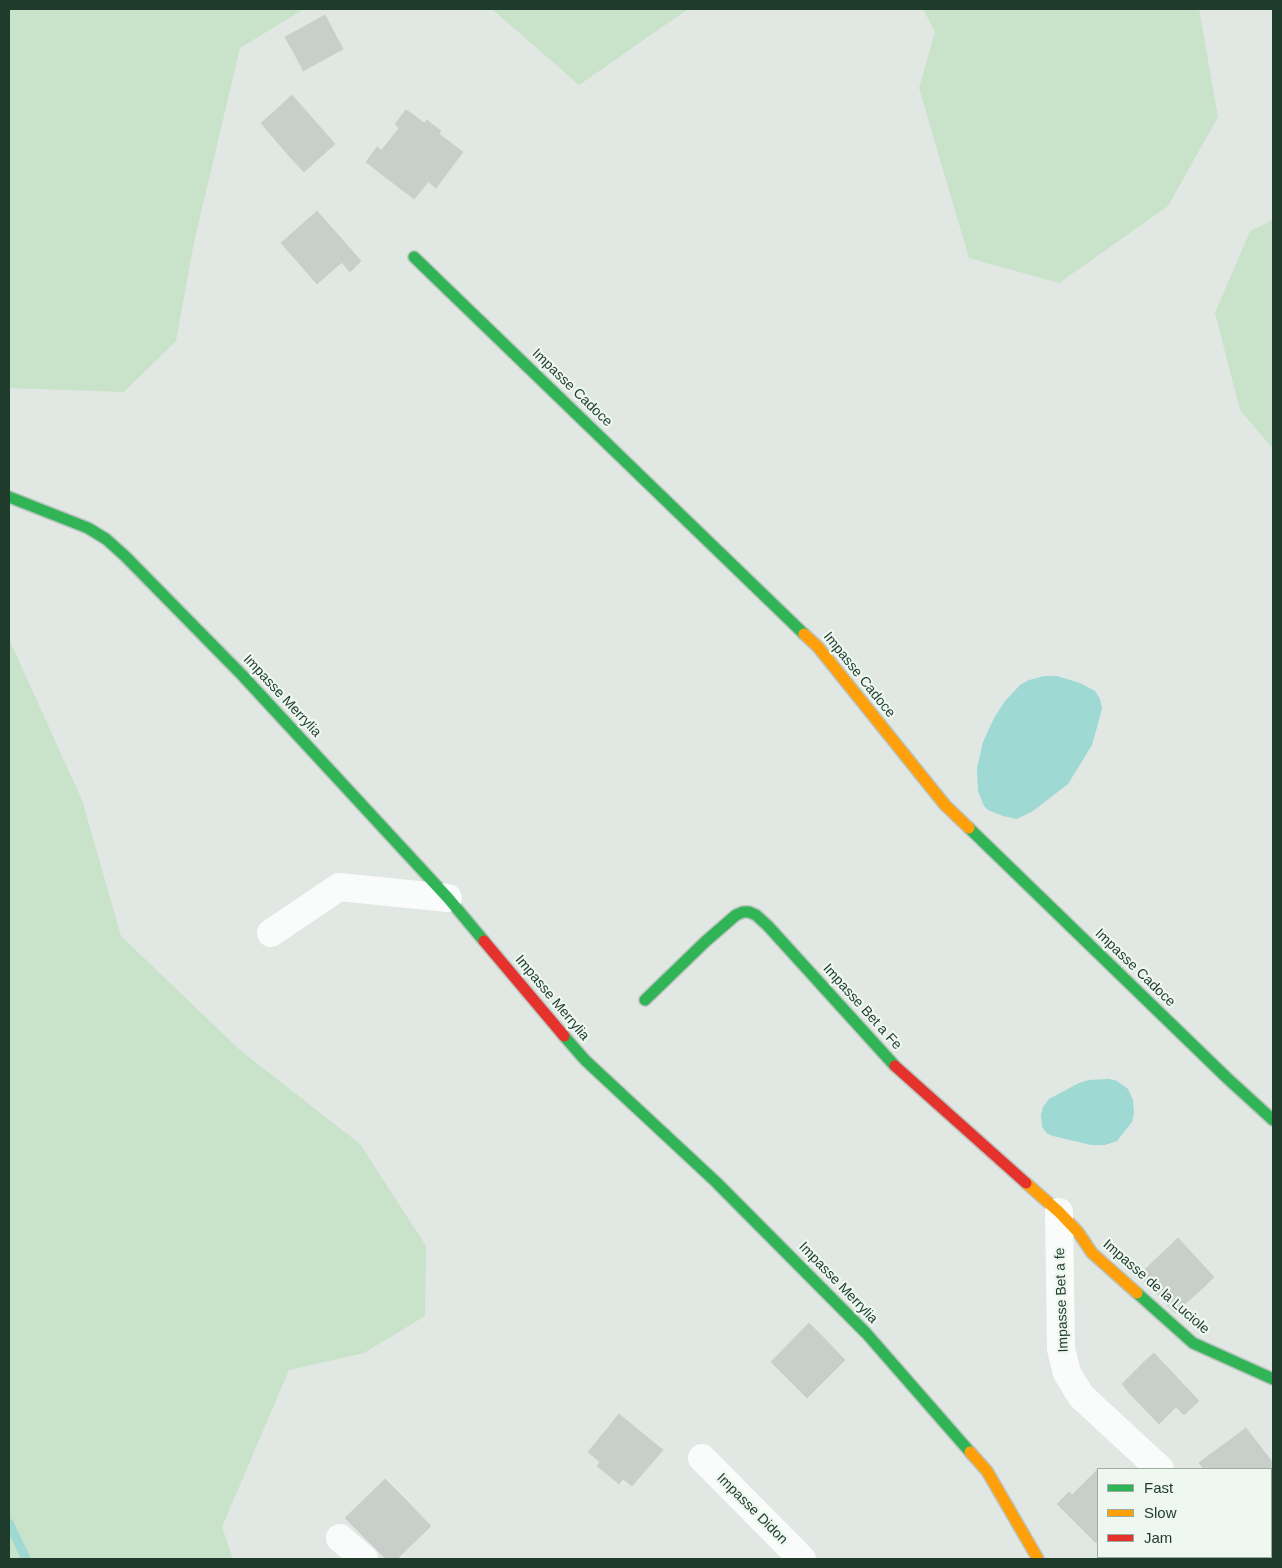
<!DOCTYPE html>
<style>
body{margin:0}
#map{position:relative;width:1282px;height:1568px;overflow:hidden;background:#e1e7e3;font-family:Arial,sans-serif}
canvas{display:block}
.frame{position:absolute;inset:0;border:10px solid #1e3b2c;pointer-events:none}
.legend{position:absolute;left:1097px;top:1468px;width:175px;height:90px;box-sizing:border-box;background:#eef7f0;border:1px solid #9baca2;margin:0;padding:6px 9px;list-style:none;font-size:15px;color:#1e3b2c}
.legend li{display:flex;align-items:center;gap:10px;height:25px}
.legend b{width:25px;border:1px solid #9baca2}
</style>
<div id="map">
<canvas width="1282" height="1568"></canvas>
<div class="frame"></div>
<ul class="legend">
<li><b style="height:6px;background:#30b455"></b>Fast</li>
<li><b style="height:6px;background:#ff9f0a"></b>Slow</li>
<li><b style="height:6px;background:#e5322d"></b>Jam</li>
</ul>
</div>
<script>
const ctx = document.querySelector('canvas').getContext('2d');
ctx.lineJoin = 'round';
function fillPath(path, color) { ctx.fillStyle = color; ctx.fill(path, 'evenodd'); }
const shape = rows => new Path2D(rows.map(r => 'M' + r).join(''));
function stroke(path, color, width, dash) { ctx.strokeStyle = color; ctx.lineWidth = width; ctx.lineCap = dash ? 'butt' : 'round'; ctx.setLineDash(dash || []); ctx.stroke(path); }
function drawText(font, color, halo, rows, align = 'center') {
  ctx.font = font + ' Arial,sans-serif'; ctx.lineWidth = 4.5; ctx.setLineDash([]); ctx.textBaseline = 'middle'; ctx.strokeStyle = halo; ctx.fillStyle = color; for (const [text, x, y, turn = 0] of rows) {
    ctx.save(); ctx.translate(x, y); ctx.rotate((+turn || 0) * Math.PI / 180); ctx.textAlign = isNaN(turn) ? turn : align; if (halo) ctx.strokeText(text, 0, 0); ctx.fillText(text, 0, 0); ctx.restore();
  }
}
fillPath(shape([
 [9,9,304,9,240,48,194,242,176,341,124,392,9,388],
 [492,9,688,9,579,85],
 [923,9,1199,9,1218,117,1168,206,1059,283,969,258,919,88,935,32],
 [1273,220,1273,449,1240,410,1215,313,1250,231],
 [9,639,82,800,121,936,241,1051,360,1144,426,1246,425,1316,364,1353,289,1370,222,1527,233,1559,9,1559]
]), '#c9e2ca');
fillPath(shape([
 [1045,676,1057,676,1080,683,1095,691,1100,699,1102,709,1099,720,1092,745,1068,784,1033,811,1017,819,1003,816,988,810,984,806,978,791,977,768,983,742,994,718,1005,701,1020,685,1029,680],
 [1109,1079,1117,1081,1128,1089,1133,1100,1134,1113,1132,1122,1117,1141,1105,1145,1091,1145,1053,1136,1048,1134,1045,1131,1042,1127,1041,1115,1043,1107,1049,1099,1079,1083,1089,1080]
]), '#9ed9d3');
stroke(shape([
 [9,1523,26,1559]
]), '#9ed9d3', 9);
const building = shape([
 [325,15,335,34,319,42,325,53,301,66,285,37,325,15],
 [335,34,343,49,303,71,301,66,325,53,319,42,335,34],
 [292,95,328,136,310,151,317,160,304,172,289,156,294,151,266,119,292,95],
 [406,110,411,113,399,128,395,124,406,110],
 [411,113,424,123,427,120,441,131,428,149,441,158,425,179,428,182,420,192,386,166,380,173,370,165,411,113],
 [266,119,294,151,289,156,261,123,266,119],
 [439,134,463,152,436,188,425,179,441,158,428,149,439,134],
 [328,136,335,144,317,160,310,151,328,136],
 [377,147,382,151,370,165,366,162,377,147],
 [386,166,420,192,414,199,380,173,386,166],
 [317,211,361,261,350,272,339,259,335,263,330,257,317,268,289,236,317,211],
 [289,236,317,268,330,257,335,263,339,259,342,262,317,284,281,243,289,236],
 [1178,1238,1214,1277,1205,1286,1198,1279,1176,1299,1159,1281,1151,1288,1139,1275,1178,1238],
 [1198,1279,1205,1286,1175,1313,1151,1288,1159,1281,1176,1299,1198,1279],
 [809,1323,821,1335,811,1346,822,1358,806,1375,818,1387,807,1398,771,1362,809,1323],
 [821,1335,845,1360,818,1387,806,1375,822,1358,811,1346,821,1335],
 [1154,1353,1169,1369,1159,1377,1144,1362,1154,1353],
 [1144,1362,1159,1377,1169,1369,1199,1401,1184,1415,1169,1400,1158,1411,1136,1389,1130,1394,1122,1384,1144,1362],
 [1136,1389,1158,1411,1169,1400,1176,1407,1159,1424,1130,1394,1136,1389],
 [619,1414,663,1450,644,1472,636,1465,647,1453,611,1424,619,1414],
 [611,1424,647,1453,636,1465,644,1472,632,1486,623,1479,619,1484,597,1466,600,1462,588,1452,611,1424],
 [1246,1428,1273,1463,1273,1469,1271,1471,1271,1469,1204,1469,1199,1463,1212,1453,1219,1463,1237,1450,1230,1440,1246,1428],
 [1230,1440,1237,1450,1219,1463,1212,1453,1230,1440],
 [1098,1469,1098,1485,1080,1503,1072,1495,1098,1469],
 [385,1479,403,1497,389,1511,406,1528,389,1545,400,1556,397,1559,386,1559,345,1518,385,1479],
 [1098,1485,1098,1540,1096,1543,1057,1504,1069,1492,1080,1503,1098,1485],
 [403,1497,431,1526,400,1556,389,1545,406,1528,389,1511,403,1497]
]);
fillPath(building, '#c8ceca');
stroke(building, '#cad0cc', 1);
const fast = shape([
 [414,257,804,634],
 [9,497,88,528,106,539,125,556,242,675,448,898,484,941],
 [969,828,1227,1078,1273,1120],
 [645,1000,706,941,736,915,743,912,749,912,756,915,768,926,895,1066],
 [564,1036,585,1060,716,1182,866,1333,970,1452],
 [1137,1293,1193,1343,1273,1379]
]);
const slow = shape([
 [804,634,818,647,945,805,969,828],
 [1026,1183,1059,1212,1078,1232,1092,1253,1137,1293],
 [970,1452,987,1471,1038,1559]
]);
const jam = shape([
 [484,941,564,1036],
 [895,1066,1026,1183]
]);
stroke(fast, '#bac4be', 14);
stroke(slow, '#bac4be', 14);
stroke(jam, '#bac4be', 14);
stroke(shape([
 [271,933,339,887,448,898],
 [1059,1212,1061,1349,1067,1373,1081,1396,1160,1469],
 [702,1458,802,1559],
 [340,1538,364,1559],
 [1210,1557,1212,1559]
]), '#fafbfb', 28);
stroke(fast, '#30b455', 11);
stroke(slow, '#ff9f0a', 11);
stroke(jam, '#e5322d', 11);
drawText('14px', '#1e3b2c', '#eef7f0', [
 ["Impasse Cadoce",572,388,44],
 ["Impasse Cadoce",859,675,51],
 ["Impasse Merrylia",282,696,47],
 ["Impasse Cadoce",1135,968,44],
 ["Impasse Merrylia",552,998,50],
 ["Impasse Bet a Fe",862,1007,48],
 ["Impasse Merrylia",838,1283,46],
 ["Impasse de la Luciole",1156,1287,41],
 ["Impasse Bet a fe",1062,1300,-92],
 ["Impasse Didon",752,1509,45]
]);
</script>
